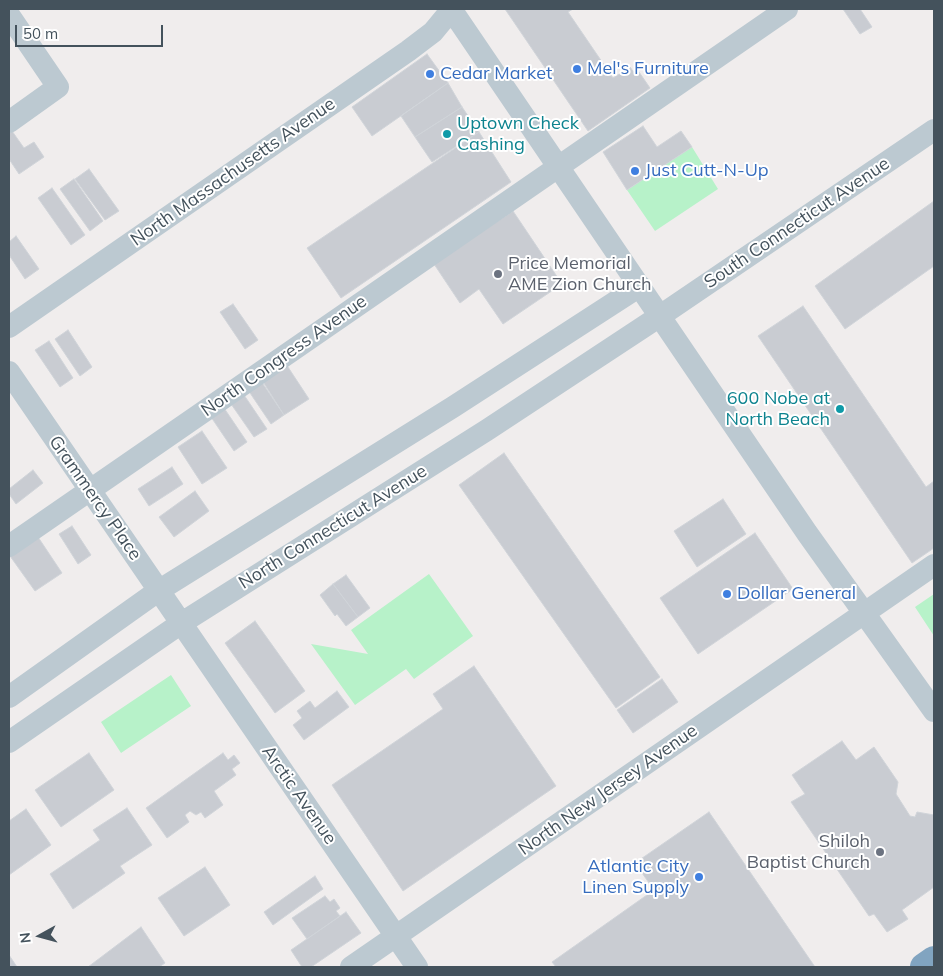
<!DOCTYPE html>
<style>
body{margin:0}
#map{position:relative;width:943px;height:976px;overflow:hidden;background:#f0eded;font-family:Mulish,sans-serif}
canvas{display:block}
.frame{position:absolute;inset:0;border:10px solid #44525c;pointer-events:none}
.north{position:absolute;left:15px;top:911px;width:50px;height:50px;-webkit-text-stroke:4px #fff;paint-order:stroke;rotate:263deg;font-size:14px;font-weight:700;line-height:20px;text-align:center;color:#44525c}
.north::after{content:'';display:block;margin:auto;width:18px;height:22px;background:#44525c;clip-path:polygon(50% 0,100% 100%,50% 72%,0 100%)}
.scale{position:absolute;left:15px;top:25px;width:148px;height:22px;box-sizing:border-box;border:2px solid #44525c;border-top:0;padding-left:6px;font-size:15px;line-height:18px;white-space:nowrap;color:#44525c;-webkit-text-stroke:4px #fff;paint-order:stroke}
</style>
<div id="map">
<canvas width="943" height="976"></canvas>
<div class="frame"></div>
<div class="north">N</div>
<div class="scale">50 m</div>
</div>
<script>
const ctx = document.querySelector('canvas').getContext('2d');
ctx.lineJoin = 'round';
function fillPath(path, color) { ctx.fillStyle = color; ctx.fill(path, 'evenodd'); }
const shape = rows => new Path2D(rows.map(r => 'M' + r).join(''));
function stroke(path, color, width, dash) { ctx.strokeStyle = color; ctx.lineWidth = width; ctx.lineCap = dash ? 'butt' : 'round'; ctx.setLineDash(dash || []); ctx.stroke(path); }
function drawText(font, color, halo, rows, align = 'center') {
  ctx.font = font + ' Mulish,sans-serif'; ctx.lineWidth = 4; ctx.setLineDash([]); ctx.textBaseline = 'middle'; ctx.strokeStyle = halo; ctx.fillStyle = color; for (const [text, x, y, turn = 0] of rows) {
    ctx.save(); ctx.translate(x, y); ctx.rotate((+turn || 0) * Math.PI / 180); ctx.textAlign = isNaN(turn) ? turn : align; if (halo) ctx.strokeText(text, 0, 0); ctx.fillText(text, 0, 0); ctx.restore();
  }
}
fillPath(shape([
 [692,147,718,189,655,231,627,190],
 [429,574,473,636,414,679,406,669,355,705,311,644,368,654,351,630],
 [934,594,934,636,915,607],
 [171,675,191,706,121,753,101,722]
]), '#b7f2c9');
const building = shape([
 [505,9,573,9,568,12,613,78,630,67,635,74,639,72,650,88,588,131,505,9],
 [843,9,860,9,872,27,860,34,843,9],
 [427,54,448,83,372,136,352,107,427,54],
 [448,83,462,107,415,137,401,116,448,83],
 [462,107,479,132,432,162,415,137,462,107],
 [643,126,657,147,681,131,692,147,627,190,603,152,643,126],
 [12,131,24,148,34,142,44,157,19,174,9,159,9,134,12,131],
 [479,132,511,182,341,298,307,248,479,132],
 [89,169,119,211,105,220,75,179,89,169],
 [74,179,103,221,90,231,60,189,74,179],
 [52,188,85,235,71,245,38,198,52,188],
 [934,201,934,266,845,329,815,286,934,201],
 [513,211,562,284,503,324,479,289,460,303,434,264,513,211],
 [16,236,39,269,25,279,9,255,9,242,16,236],
 [233,304,258,340,245,349,220,312,233,304],
 [803,306,926,487,934,481,934,548,912,563,758,336,803,306],
 [68,330,92,367,80,376,55,339,68,330],
 [49,341,73,378,60,387,35,350,49,341],
 [284,361,309,399,284,415,260,377,284,361],
 [259,378,284,415,271,424,246,387,259,378],
 [242,392,267,429,254,437,229,401,242,392],
 [222,405,247,442,234,451,209,414,222,405],
 [202,431,227,468,202,484,178,447,202,431],
 [504,453,660,677,616,708,459,485,504,453],
 [172,467,183,484,149,506,138,489,172,467],
 [33,470,43,483,16,504,9,494,9,489,33,470],
 [195,491,209,511,174,537,159,517,195,491],
 [723,499,746,534,697,567,674,531,723,499],
 [72,526,91,555,78,564,59,534,72,526],
 [755,533,793,589,698,654,660,598,755,533],
 [38,537,62,573,35,591,10,556,38,537],
 [346,575,370,608,358,617,333,584,346,575],
 [333,584,358,617,346,626,337,614,335,616,320,595,333,584],
 [255,621,305,691,275,713,225,643,255,621],
 [474,666,556,786,403,891,332,785,443,709,433,694,474,666],
 [662,679,678,702,633,733,617,710,662,679],
 [337,691,349,707,304,740,293,725,302,718,297,711,310,701,315,708,337,691],
 [842,741,856,760,874,747,898,782,896,794,910,816,915,817,917,812,934,815,934,887,902,910,908,919,887,932,874,914,869,916,791,802,805,794,792,775,842,741],
 [89,753,114,790,61,827,35,790,89,753],
 [223,753,228,760,234,755,240,763,232,769,236,775,214,791,223,805,205,818,201,812,196,815,190,811,185,815,189,822,167,838,146,808,223,753],
 [127,808,152,845,120,866,125,873,73,909,50,874,100,840,93,830,127,808],
 [26,809,51,845,9,875,9,821,26,809],
 [709,812,815,967,556,967,552,962,654,890,635,863,709,812],
 [205,867,230,905,184,936,158,898,205,867],
 [315,876,323,889,273,925,264,912,315,876],
 [325,896,330,902,334,899,340,908,336,911,340,916,307,939,292,918,325,896],
 [346,912,361,933,311,967,302,967,291,950,346,912],
 [141,927,165,963,159,967,88,967,141,927],
 [9,955,17,967,9,967,9,955]
]);
fillPath(building, '#c9ccd2');
stroke(building, '#d0d4d9', 1);
stroke(shape([
 [451,9,807,533,934,711],
 [9,15,58,87,9,122],
 [9,327,408,51,433,32,452,9],
 [9,372,417,967],
 [9,546,787,9],
 [9,697,158,591,453,407,640,286],
 [9,742,180,624,487,430,660,316,934,130],
 [351,967,934,565]
]), '#bcc9d1', 22);
stroke(shape([
 [924,967,934,960]
]), '#81a4c0', 28);
for (const [x, y, r, color] of [
 [577,69,5,"#3f7fe0"],
 [430,74,5,"#3f7fe0"],
 [447,134,5,"#0f9aa8"],
 [635,171,5,"#3f7fe0"],
 [498,274,5,"#6b7280"],
 [840,409,5,"#0f9aa8"],
 [727,594,5,"#3f7fe0"],
 [880,852,5,"#6b7280"],
 [699,877,5,"#3f7fe0"]
]) { const dot = new Path2D(); dot.arc(x, y, r, 0, 2 * Math.PI); ctx.fillStyle = color; ctx.fill(dot); stroke(dot, '#fff', 2); }
drawText('18px', '#366cbe', '#fff', [
 ["Mel's Furniture",587,69],
 ["Cedar Market",440,74],
 ["Just Cutt-N-Up",645,171],
 ["Dollar General",737,594],
 ["Atlantic City",689,867,"right"],
 ["Linen Supply",689,888,"right"]
], 'left');
drawText('18px', '#0d838f', '#fff', [
 ["Uptown Check",457,124],
 ["Cashing",457,145],
 ["600 Nobe at",830,399,"right"],
 ["North Beach",830,420,"right"]
], 'left');
drawText('18px', '#44525c', '#fff', [
 ["North Massachusetts Avenue",233,172,-35],
 ["South Connecticut Avenue",797,223,-34],
 ["North Congress Avenue",284,356,-35],
 ["Grammercy Place",95,498,55],
 ["North Connecticut Avenue",333,527,-32],
 ["North New Jersey Avenue",608,790,-35],
 ["Arctic Avenue",299,795,55]
]);
drawText('18px', '#5b616d', '#fff', [
 ["Price Memorial",508,264],
 ["AME Zion Church",508,285],
 ["Shiloh",870,842,"right"],
 ["Baptist Church",870,863,"right"]
], 'left');
</script>
